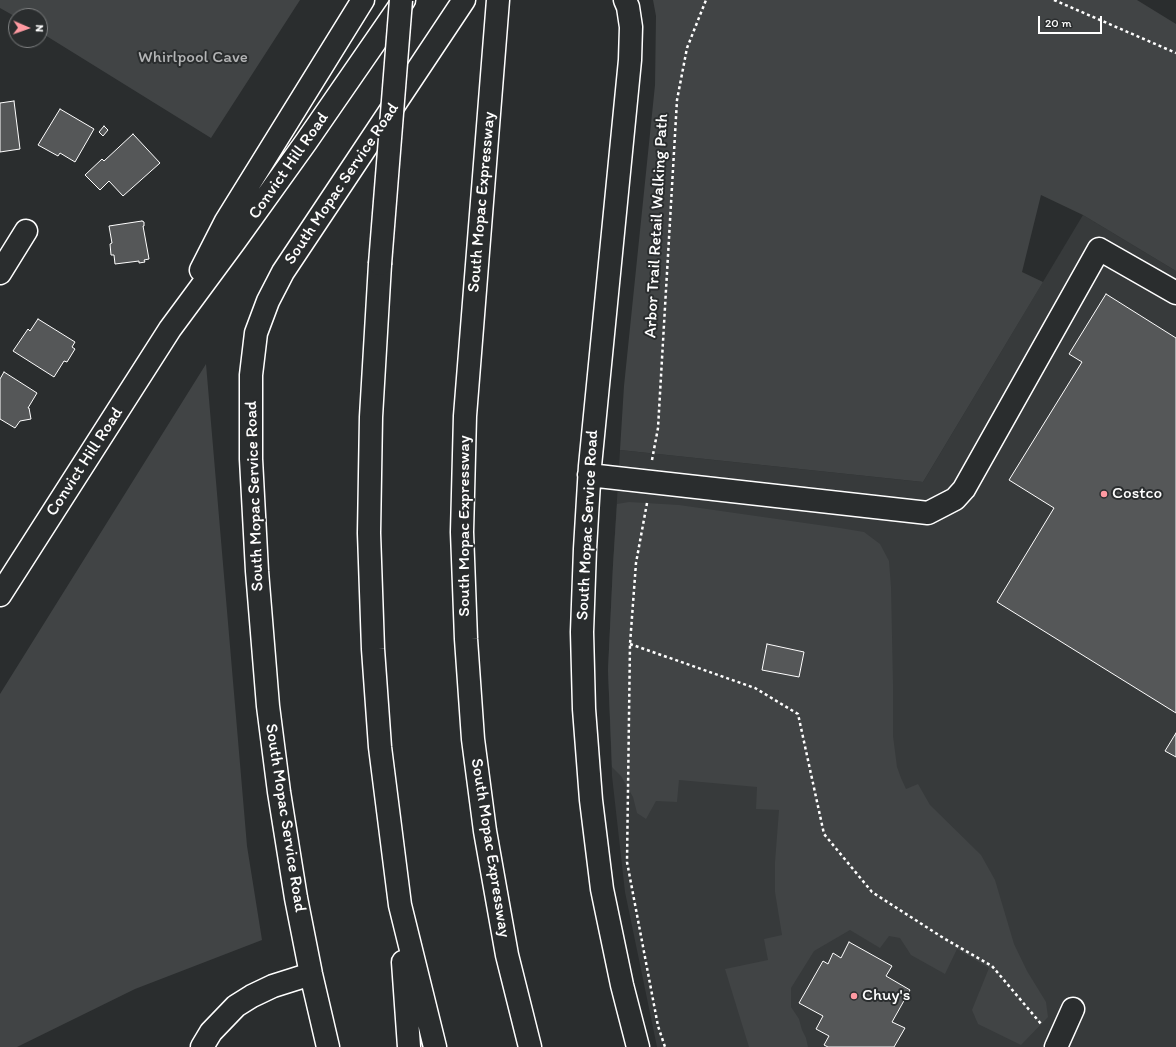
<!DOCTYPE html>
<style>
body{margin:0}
#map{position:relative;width:1176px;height:1047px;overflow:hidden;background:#2a2d2e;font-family:Itim,sans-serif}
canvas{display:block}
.north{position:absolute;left:8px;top:8px;width:40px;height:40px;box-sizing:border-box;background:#2a2d2e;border:1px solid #7f8182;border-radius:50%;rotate:92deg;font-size:11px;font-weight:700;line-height:16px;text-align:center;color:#fff}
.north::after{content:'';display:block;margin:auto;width:14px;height:18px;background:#ff9aa2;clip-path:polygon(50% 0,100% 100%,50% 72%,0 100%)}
.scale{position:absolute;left:1038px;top:16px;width:64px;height:18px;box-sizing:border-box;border:2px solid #fff;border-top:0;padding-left:5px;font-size:12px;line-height:14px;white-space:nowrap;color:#fff;-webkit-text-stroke:3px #2a2d2e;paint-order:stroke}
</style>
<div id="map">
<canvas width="1176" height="1047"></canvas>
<div class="north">N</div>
<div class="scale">20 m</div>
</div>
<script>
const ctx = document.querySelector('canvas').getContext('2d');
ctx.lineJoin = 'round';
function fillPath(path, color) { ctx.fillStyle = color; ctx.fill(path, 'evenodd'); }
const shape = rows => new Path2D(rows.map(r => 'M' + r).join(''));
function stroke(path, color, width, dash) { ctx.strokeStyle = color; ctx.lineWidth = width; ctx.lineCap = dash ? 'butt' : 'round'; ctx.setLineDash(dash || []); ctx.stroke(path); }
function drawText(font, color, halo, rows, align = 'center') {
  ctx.font = font + ' Itim,sans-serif'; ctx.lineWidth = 4; ctx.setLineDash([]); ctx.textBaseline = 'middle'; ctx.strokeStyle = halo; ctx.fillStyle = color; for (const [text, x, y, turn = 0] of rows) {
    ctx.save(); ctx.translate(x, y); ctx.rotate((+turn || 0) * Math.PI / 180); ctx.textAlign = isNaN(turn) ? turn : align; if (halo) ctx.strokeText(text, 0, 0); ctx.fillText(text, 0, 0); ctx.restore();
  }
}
fillPath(shape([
 [1083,215,1176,271,1176,1047,657,1047,625,892,612,776,608,670,613,565,620,450,923,482]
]), '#373a3b');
fillPath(shape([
 [0,0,300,0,211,138,40,32,40,16,16,16,16,17,0,8],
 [653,0,1137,0,1176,24,1176,271,1083,215,1041,195,1022,272,1043,282,923,482,620,450,624,386,655,85,656,16],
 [206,364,247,846,262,940,135,989,17,1047,0,1047,0,694],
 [629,502,679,505,840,528,864,532,880,544,889,561,891,587,893,684,893,736,897,767,901,778,906,789,918,784,930,805,981,855,995,880,1014,944,1027,971,1046,1002,1048,1017,1021,1045,978,1024,972,1010,989,968,957,949,945,974,911,955,900,938,889,936,880,948,850,930,814,951,791,988,791,1007,799,1019,802,1030,806,1038,808,1047,749,1047,725,969,768,960,764,939,782,935,775,892,775,862,779,810,756,809,757,787,679,780,677,802,656,801,646,819,637,813,633,797,621,776,612,767,608,670,613,565,617,504]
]), '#414445');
const building = shape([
 [14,101,20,149,0,152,0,103,14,101],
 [60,109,94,129,75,162,60,153,58,156,38,145,60,109],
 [104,126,108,130,103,136,99,132,104,126],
 [133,134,160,163,123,196,109,181,100,190,85,175,102,159,104,161,133,134],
 [142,221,144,222,144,226,143,226,149,259,144,260,145,262,139,263,139,261,115,264,114,255,111,255,110,244,112,243,109,226,142,221],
 [1106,294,1176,338,1176,713,997,602,1054,508,1009,480,1082,362,1069,354,1106,294],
 [38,319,75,342,72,347,75,349,67,362,64,361,54,377,13,351,28,329,30,331,38,319],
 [4,372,37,393,28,408,29,408,31,419,20,421,15,428,0,419,0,379,4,372],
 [767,644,804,652,799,677,762,670,767,644],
 [1176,733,1176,757,1165,751,1176,733],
 [849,942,892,966,886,976,910,990,892,1022,905,1028,894,1047,828,1047,824,1045,829,1036,816,1029,823,1016,799,1003,823,961,828,964,833,953,841,958,849,942]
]);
fillPath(building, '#555758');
stroke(building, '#fff', 1);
const minor = shape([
 [625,0,628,7,631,27,630,60,590,466,585,549,582,632,584,709,591,800,602,889,622,985,638,1047],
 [201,270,226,221,363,0],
 [0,273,26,231],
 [589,475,928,513,955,499,964,489,1099,249,1176,293],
 [0,595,170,329,235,241,306,142,404,0],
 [202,1047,211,1032,236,1006,252,996,273,986,311,974],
 [328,1047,311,974,296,898,279,792,268,706,257,571,251,459,251,375,256,333,268,301,283,272,464,0],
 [1056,1047,1073,1009]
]);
const highway = shape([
 [498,0,465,416,462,532,466,639,473,739,485,831,507,955,530,1047],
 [380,264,371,417,369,533,373,649,380,747,400,905,435,1047],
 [403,962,409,1047]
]);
stroke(minor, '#fff', 25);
stroke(highway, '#fff', 25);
stroke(shape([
 [1054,0,1176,53],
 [652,460,658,428,677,100,687,48,706,0],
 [647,503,636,563,630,644,627,862,658,1026,665,1047],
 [630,644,755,688,798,714,824,834,872,892,945,939,992,966,1042,1025]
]), '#fff', 2.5, [3, 3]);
stroke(minor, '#2a2d2e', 22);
stroke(highway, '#2a2d2e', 22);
const highwayBridge = shape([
 [380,264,401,0]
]);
stroke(highwayBridge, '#fff', 25, []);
stroke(highwayBridge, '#2a2d2e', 22);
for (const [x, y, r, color] of [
 [1104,494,4,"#ff9aa2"],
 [854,996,4,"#ff9aa2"]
]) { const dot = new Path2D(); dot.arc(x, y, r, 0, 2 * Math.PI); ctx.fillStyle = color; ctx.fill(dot); stroke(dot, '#2a2d2e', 1.5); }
drawText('17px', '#b3b4b5', '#2a2d2e', [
 ["Whirlpool Cave",193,58]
]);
drawText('17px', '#fff', '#2a2d2e', [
 ["Convict Hill Road",289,166,-55],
 ["South Mopac Service Road",342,184,-56],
 ["South Mopac Expressway",482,202,-85],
 ["Arbor Trail Retail Walking Path",657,226,-87],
 ["Convict Hill Road",85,462,-57],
 ["South Mopac Service Road",255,496,-92],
 ["South Mopac Service Road",588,525,-87],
 ["South Mopac Expressway",465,526,-90],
 ["South Mopac Service Road",285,818,81],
 ["South Mopac Expressway",490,848,81]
]);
drawText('17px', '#fff', '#2a2d2e', [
 ["Costco",1112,494],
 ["Chuy's",862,996]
], 'left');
</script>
